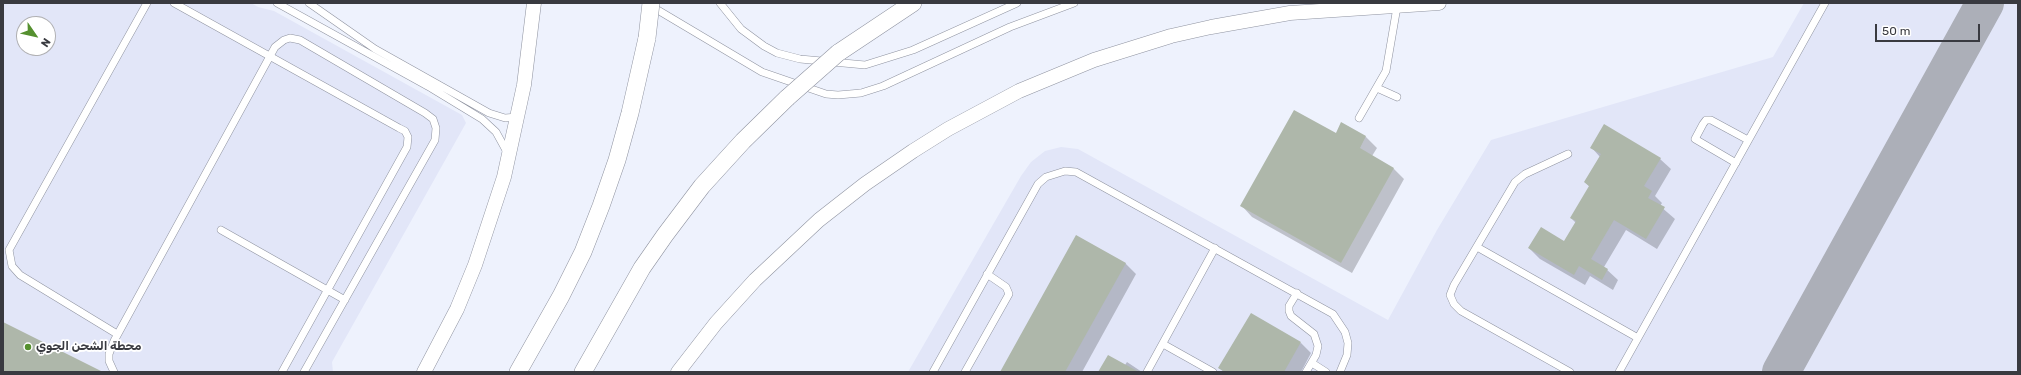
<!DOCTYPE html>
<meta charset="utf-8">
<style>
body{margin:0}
#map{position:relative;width:2021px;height:375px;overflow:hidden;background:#eef2fd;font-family:Rubik,sans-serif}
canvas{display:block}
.frame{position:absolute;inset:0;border:4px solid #393a40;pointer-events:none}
.north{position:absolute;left:16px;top:16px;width:40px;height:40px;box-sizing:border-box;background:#fff;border:1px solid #b0b0b3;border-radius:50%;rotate:124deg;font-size:11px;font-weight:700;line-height:16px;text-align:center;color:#393a40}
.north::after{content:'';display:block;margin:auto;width:14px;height:18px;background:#55902f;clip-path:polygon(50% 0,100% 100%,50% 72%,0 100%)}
.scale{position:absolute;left:1875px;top:24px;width:105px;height:18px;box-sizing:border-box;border:2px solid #393a40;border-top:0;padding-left:5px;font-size:12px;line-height:14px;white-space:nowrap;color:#393a40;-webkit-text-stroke:3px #fff;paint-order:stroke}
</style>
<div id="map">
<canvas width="2021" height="375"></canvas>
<div class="frame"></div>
<div class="north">N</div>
<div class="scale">50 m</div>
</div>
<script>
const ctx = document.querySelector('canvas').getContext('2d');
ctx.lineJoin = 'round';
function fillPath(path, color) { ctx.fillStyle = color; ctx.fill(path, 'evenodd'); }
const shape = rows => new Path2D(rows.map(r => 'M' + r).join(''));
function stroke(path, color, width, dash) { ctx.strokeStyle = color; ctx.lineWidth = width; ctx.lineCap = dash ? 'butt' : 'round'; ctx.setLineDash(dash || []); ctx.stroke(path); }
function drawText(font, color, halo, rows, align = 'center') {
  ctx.font = font + ' Rubik,Vazirmatn,sans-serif'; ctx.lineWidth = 3.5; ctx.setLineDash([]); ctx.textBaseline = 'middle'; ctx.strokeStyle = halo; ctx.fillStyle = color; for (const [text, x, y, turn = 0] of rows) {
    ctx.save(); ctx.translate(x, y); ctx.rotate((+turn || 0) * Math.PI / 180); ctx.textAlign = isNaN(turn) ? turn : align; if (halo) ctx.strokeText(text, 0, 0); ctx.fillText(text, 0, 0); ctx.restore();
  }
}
fillPath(shape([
 [3,3,251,3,258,7,274,11,462,115,466,123,332,362,333,372,3,372],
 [24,24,48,24,48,48,24,48],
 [1804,3,2018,3,2018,372,908,372,1021,176,1031,162,1045,151,1061,147,1078,149,1388,320,1437,230,1491,140,1773,57]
]), '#e2e6f8');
fillPath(shape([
 [1342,123,1366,137,1377,148,1372,156,1394,169,1404,179,1352,273,1252,217,1242,206,1336,134],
 [1592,148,1660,159,1671,169,1655,196,1662,203,1660,206,1675,219,1657,249,1626,230,1604,267,1618,280,1613,290,1590,276,1585,285,1540,259,1529,248,1565,242,1576,223,1571,218,1590,187,1585,182,1600,157],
 [1125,263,1136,274,1082,372,1001,372],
 [1301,343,1311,353,1301,372,1224,372,1219,368],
 [1127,362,1142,372,1100,372,1125,365]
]), '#0003');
stroke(shape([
 [1781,372,1985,3]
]), '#acafb8', 38);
fillPath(shape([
 [1294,110,1336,133,1341,122,1366,136,1360,148,1394,168,1341,263,1240,206],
 [1604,124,1661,158,1644,186,1652,191,1648,198,1665,207,1646,239,1614,220,1591,259,1608,269,1602,280,1579,266,1574,275,1528,248,1541,227,1564,241,1576,221,1570,218,1589,186,1584,182,1601,154,1590,148],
 [1076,235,1126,263,1065,372,1000,372],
 [1251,313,1301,342,1284,372,1225,372,1218,368],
 [3,322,103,372,3,372],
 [1108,355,1139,372,1098,372]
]), '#aeb7aa');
const service = shape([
 [174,3,399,128,405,131,408,137,407,147,282,372],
 [277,3,431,88,482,119,496,132,507,152],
 [309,3,375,49,489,113,505,118,518,117],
 [720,3,741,29,764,46,777,53,800,59,865,65,913,50,1017,3],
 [651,6,762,72,826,94,838,95,861,93,883,86,1010,27,1074,3],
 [1377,88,1397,97],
 [1359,118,1386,71,1397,7],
 [1568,154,1525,174,1515,182,1454,285,1450,295,1454,304,1461,311,1570,372],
 [1736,163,1695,139,1703,124,1706,120,1711,120,1748,140],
 [221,230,345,300],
 [1477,247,1638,338],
 [1297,293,1289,306,1289,311,1291,316,1314,334,1318,346,1316,355,1306,372],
 [117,334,20,275,12,266,9,250,147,3],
 [1163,344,1213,372],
 [1312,363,1326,372],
 [114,372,109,361,109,354,114,341,275,47,284,40,290,38,300,40,425,113,433,119,436,128,435,140,304,372],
 [933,372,1038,184,1046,177,1065,171,1076,172,1333,314,1345,332,1348,343,1347,355,1340,372],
 [965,372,1009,294,1006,287,987,274],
 [1147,372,1215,248],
 [1619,372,1825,3]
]);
const minor = shape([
 [424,372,457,309,475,265,504,177,524,85,534,3],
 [678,372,716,323,755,280,819,220,865,184,913,151,948,129,1019,91,1094,60,1171,36,1211,27,1290,13,1439,3]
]);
const tertiary = shape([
 [838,53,913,3],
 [518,372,561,296,583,252,601,206,617,160,630,113,647,38],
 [583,372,642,268,665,235,702,186,743,141,787,98]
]);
stroke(service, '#8f93a0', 8);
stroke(minor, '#8f93a0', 15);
stroke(tertiary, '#8f93a0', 18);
stroke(service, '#fff', 7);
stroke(minor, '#fff', 14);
stroke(tertiary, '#fff', 17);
const tertiaryBridge = shape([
 [647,38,651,3],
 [787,98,838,53]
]);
stroke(tertiaryBridge, '#8f93a0', 18, []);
stroke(tertiaryBridge, '#fff', 17);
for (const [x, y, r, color] of [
 [28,347,4,"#55902f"]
]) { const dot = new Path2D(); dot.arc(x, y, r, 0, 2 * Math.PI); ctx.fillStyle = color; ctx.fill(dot); stroke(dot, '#fff', 1.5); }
drawText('bold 12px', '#393a40', '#fff', [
 ["محطة الشحن الجوي",36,347]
], 'left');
</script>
